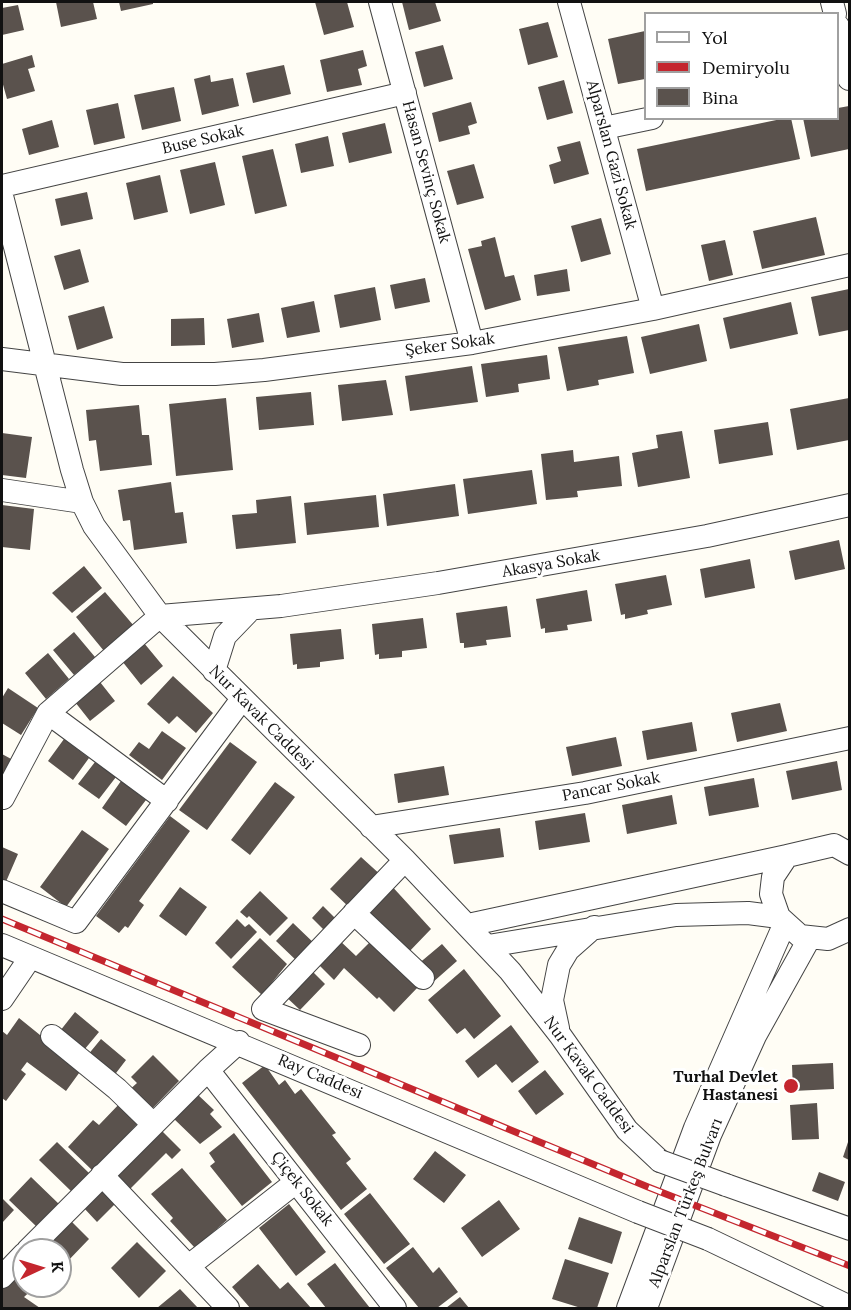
<!DOCTYPE html>
<meta charset="utf-8">
<style>
body{margin:0}
#map{position:relative;width:851px;height:1310px;overflow:hidden;background:#fffdf5;font-family:Lora,serif}
canvas{display:block}
.frame{position:absolute;inset:0;border:3px solid #111;pointer-events:none}
.legend{position:absolute;left:644px;top:12px;width:195px;height:108px;box-sizing:border-box;background:#fff;border:2px solid #a0a0a0;margin:0;padding:8px 10px;list-style:none;font-size:18px;color:#111}
.legend li{display:flex;align-items:center;gap:12px;height:30px}
.legend b{width:30px;border:2px solid #a0a0a0}
.north{position:absolute;left:12px;top:1238px;width:60px;height:60px;box-sizing:border-box;background:#fff;border:2px solid #a0a0a0;border-radius:50%;rotate:86deg;font-size:16px;font-weight:700;line-height:24px;text-align:center;color:#111}
.north::after{content:'';display:block;margin:auto;width:21px;height:27px;background:#c4262e;clip-path:polygon(50% 0,100% 100%,50% 72%,0 100%)}
</style>
<div id="map">
<canvas width="851" height="1310"></canvas>
<div class="frame"></div>
<ul class="legend">
<li><b style="height:8px;background:#fff"></b>Yol</li>
<li><b style="height:8px;background:#c4262e"></b>Demiryolu</li>
<li><b style="height:16px;background:#5a524d"></b>Bina</li>
</ul>
<div class="north">K</div>
</div>
<script>
const ctx = document.querySelector('canvas').getContext('2d');
ctx.lineJoin = 'round';
function fillPath(path, color) { ctx.fillStyle = color; ctx.fill(path, 'evenodd'); }
const shape = rows => new Path2D(rows.map(r => 'M' + r).join(''));
function stroke(path, color, width, dash) { ctx.strokeStyle = color; ctx.lineWidth = width; ctx.lineCap = dash ? 'butt' : 'round'; ctx.setLineDash(dash || []); ctx.stroke(path); }
function drawText(font, color, halo, rows, align = 'center') {
  ctx.font = font + ' Lora,serif'; ctx.lineWidth = 6; ctx.setLineDash([]); ctx.textBaseline = 'middle'; ctx.strokeStyle = halo; ctx.fillStyle = color; for (const [text, x, y, turn = 0] of rows) {
    ctx.save(); ctx.translate(x, y); ctx.rotate((+turn || 0) * Math.PI / 180); ctx.textAlign = isNaN(turn) ? turn : align; if (halo) ctx.strokeText(text, 0, 0); ctx.fillText(text, 0, 0); ctx.restore();
  }
}
fillPath(shape([
 [56,2,93,2,97,19,61,27],
 [119,2,153,2,153,4,121,11],
 [315,2,347,2,354,27,324,35],
 [402,2,435,2,441,21,409,30],
 [18,5,24,30,2,35,2,8],
 [548,22,558,57,528,65,519,29],
 [645,31,645,79,618,84,608,39],
 [443,45,453,79,424,87,415,52],
 [363,50,367,66,358,69,362,85,327,92,320,60],
 [32,55,35,67,28,69,35,91,7,99,2,81,2,64],
 [284,65,291,94,253,103,246,73],
 [210,75,211,82,233,78,239,106,202,115,194,79],
 [564,80,573,113,547,120,538,87],
 [174,87,181,121,142,130,134,95],
 [471,102,477,123,468,126,470,134,439,142,432,113],
 [118,103,125,138,94,145,86,110],
 [849,106,849,149,811,157,803,118,838,118,838,108],
 [786,118,791,118,800,159,646,191,637,149],
 [52,120,59,147,29,155,22,129],
 [385,123,392,153,349,163,342,133],
 [328,136,334,166,301,173,295,144],
 [580,141,589,174,554,184,549,165,561,161,557,147],
 [273,149,287,206,255,214,242,156],
 [215,162,225,205,190,214,180,170],
 [474,164,484,198,457,205,447,171],
 [160,175,168,212,134,220,126,183],
 [87,192,93,219,61,226,55,199],
 [816,217,825,255,762,269,753,231],
 [601,218,611,254,581,262,571,226],
 [495,237,505,277,514,275,521,300,485,310,468,249,482,246,481,241],
 [725,240,733,275,709,281,701,245],
 [80,249,89,282,64,290,54,256],
 [567,269,570,291,537,296,534,275],
 [425,278,430,302,395,309,390,285],
 [375,287,381,320,340,328,334,295],
 [849,289,849,330,819,336,811,297],
 [314,301,320,332,287,338,281,308],
 [791,302,798,334,730,349,723,318],
 [104,306,113,338,77,350,68,316],
 [259,313,264,342,232,348,227,319],
 [204,318,205,345,171,346,171,319],
 [699,324,707,361,650,374,641,337],
 [627,336,634,373,598,380,599,385,567,391,558,347],
 [547,355,550,379,518,384,519,392,486,397,481,364],
 [472,366,478,402,410,411,405,376],
 [386,380,393,415,342,421,338,385],
 [311,392,314,425,259,430,256,397],
 [226,398,233,470,176,476,169,404],
 [849,398,849,440,797,450,790,409],
 [139,405,142,435,149,435,152,465,100,471,96,440,89,441,86,410],
 [768,422,773,455,719,464,714,430],
 [682,431,690,478,638,487,632,453,658,448,656,435],
 [2,433,32,437,26,478,2,475],
 [573,450,574,462,619,456,622,486,577,491,578,497,546,500,541,454],
 [532,470,537,504,468,514,463,479],
 [171,482,175,513,183,512,187,543,134,550,130,520,123,521,118,490],
 [455,484,459,516,387,526,383,494],
 [376,495,379,527,307,535,304,503],
 [291,496,296,543,236,549,232,515,257,513,256,500],
 [2,505,34,509,30,550,2,547],
 [839,540,845,569,795,580,789,551],
 [750,559,755,588,705,598,700,569],
 [84,566,102,588,72,613,52,593],
 [666,575,672,605,647,610,648,614,625,619,625,614,621,615,615,584],
 [587,590,592,621,567,625,568,630,545,633,545,628,541,629,536,599],
 [105,592,134,626,104,651,76,617],
 [507,606,511,637,486,640,487,645,464,648,464,643,460,643,456,613],
 [423,618,427,648,402,651,402,657,379,659,379,654,375,655,372,624],
 [341,629,344,659,320,662,320,667,297,669,297,664,293,665,290,634],
 [74,632,95,657,74,675,53,650],
 [144,643,163,666,141,685,122,661],
 [48,653,69,679,46,699,25,673],
 [173,676,213,713,196,733,177,716,169,724,147,704],
 [100,682,115,701,90,721,75,702],
 [8,688,38,708,21,735,2,723,2,698],
 [780,703,787,731,737,742,731,713],
 [692,722,697,751,647,760,642,731],
 [162,731,186,748,162,780,129,755,139,742,149,749],
 [616,737,622,766,572,776,566,747],
 [64,739,89,758,73,780,48,761],
 [230,742,257,762,207,830,179,810],
 [2,754,13,760,2,783],
 [837,761,842,790,792,800,786,771],
 [95,762,116,777,99,799,78,784],
 [444,766,449,795,398,803,394,774],
 [754,778,759,807,709,816,704,787],
 [121,781,146,800,126,826,102,808],
 [275,782,295,797,250,855,231,840],
 [672,795,677,824,627,834,622,805],
 [585,813,590,842,539,850,535,821],
 [170,816,190,831,139,901,144,905,128,928,125,926,119,933,96,916],
 [500,828,504,857,454,864,449,835],
 [82,830,109,849,66,907,40,887],
 [2,847,18,854,5,884,2,883],
 [361,857,383,877,352,910,330,889],
 [389,883,431,929,405,956,360,913],
 [180,887,207,907,186,936,159,916],
 [260,891,288,918,270,936,249,916,247,918,240,912],
 [323,906,340,923,328,934,312,918],
 [237,919,245,927,249,924,257,932,231,959,215,943],
 [293,923,317,946,300,964,276,941],
 [260,938,287,964,262,995,232,967],
 [337,938,356,956,372,940,419,986,394,1012,379,997,377,999,344,968,334,980,315,961],
 [442,944,457,961,432,983,417,965],
 [308,967,325,984,300,1010,283,994],
 [464,969,501,1016,474,1039,465,1028,457,1034,428,1000],
 [75,1012,99,1032,84,1050,60,1031],
 [19,1018,82,1069,66,1091,27,1062,21,1070,26,1074,6,1101,2,1098,2,1031,7,1035],
 [511,1025,539,1062,512,1083,496,1064,478,1078,465,1061],
 [101,1039,126,1060,113,1077,87,1056],
 [153,1055,179,1081,148,1113,127,1092,137,1083,131,1077],
 [833,1063,834,1089,793,1091,792,1065],
 [265,1065,279,1085,285,1080,295,1094,301,1089,336,1133,332,1135,351,1159,346,1163,367,1189,341,1210,242,1083],
 [545,1070,564,1094,536,1115,518,1091],
 [196,1093,214,1110,210,1114,222,1127,200,1144,172,1117],
 [122,1101,141,1120,93,1171,68,1147,93,1120,99,1125],
 [817,1103,819,1139,792,1140,790,1105],
 [160,1129,181,1150,172,1159,166,1153,128,1191,114,1176],
 [234,1133,272,1182,242,1206,210,1166,215,1162,209,1153],
 [849,1139,849,1160,843,1157],
 [57,1142,90,1174,72,1192,39,1160],
 [435,1151,466,1175,444,1203,413,1179],
 [182,1168,227,1220,195,1248,170,1221,173,1218,151,1194],
 [819,1172,845,1182,838,1201,812,1191],
 [31,1177,60,1205,38,1228,9,1200],
 [103,1187,117,1202,97,1222,83,1207],
 [370,1193,410,1244,384,1264,344,1214],
 [2,1198,14,1210,2,1223],
 [499,1200,520,1229,482,1257,461,1228],
 [289,1204,326,1252,296,1276,259,1228],
 [579,1217,622,1232,612,1264,568,1249],
 [70,1220,89,1239,65,1264,60,1262,60,1250,40,1250],
 [137,1242,166,1271,139,1298,111,1268],
 [413,1247,433,1273,439,1267,458,1292,437,1308,419,1308,386,1268],
 [565,1259,609,1273,597,1308,581,1308,552,1299],
 [335,1263,355,1289,370,1308,326,1308,307,1284],
 [258,1264,280,1289,288,1282,311,1308,250,1308,232,1287],
 [24,1267,24,1286,36,1286,24,1297,40,1308,2,1308,2,1289],
 [180,1289,198,1308,157,1308],
 [460,1297,469,1308,446,1308]
]), '#5a524d');
const minor = shape([
 [380,2,472,343],
 [569,2,653,309],
 [832,2,835,14],
 [838,26,849,79],
 [604,128,652,118],
 [2,186,405,93],
 [2,196,72,470,82,502,94,526,160,616,405,860,510,971,560,1035,627,1130,660,1161],
 [2,359,122,374,215,374,264,370,472,343,653,309,850,265],
 [2,490,82,502],
 [214,671,225,636,251,609],
 [48,713,167,801],
 [3,798,48,713,160,616,281,606,438,583,707,536,850,505],
 [371,827,585,793,850,738],
 [850,854,834,845,787,856,773,877,771,894,779,917,800,936,828,939,850,929],
 [2,891,76,922,242,699],
 [354,913,423,978],
 [468,925,787,856],
 [2,945,638,1212],
 [488,946,676,915,748,913,779,917],
 [2,999,30,958],
 [558,1028,552,1000,559,965,568,950,594,927],
 [52,1036,117,1089,153,1124],
 [359,1045,263,1009,405,860],
 [208,1070,395,1308],
 [102,1175,228,1308],
 [726,1185,850,1229],
 [708,1239,850,1307],
 [28,1250,208,1070,239,1042],
 [190,1265,296,1182],
 [2,1277,24,1254],
 [628,1308,695,1128,784,925],
 [646,1308,710,1135,755,1036,809,939]
]);
stroke(minor, '#444', 24);
stroke(minor, '#fff', 22);
const rail = shape([
 [2,919,648,1187,850,1266]
]);
stroke(rail, '#c4262e', 7);
stroke(rail, '#fff', 4.5, [14]);
const minorBridge = shape([
 [660,1161,726,1185],
 [638,1212,708,1239]
]);
stroke(minorBridge, '#444', 24, []);
stroke(minorBridge, '#fff', 22);
for (const [x, y, r, color] of [
 [791,1086,8,"#c4262e"]
]) { const dot = new Path2D(); dot.arc(x, y, r, 0, 2 * Math.PI); ctx.fillStyle = color; ctx.fill(dot); stroke(dot, '#fff', 2); }
drawText('16px', '#111', '#fff', [
 ["Buse Sokak",203,140,-13],
 ["Alparslan Gazi Sokak",611,155,75],
 ["Hasan Sevinç Sokak",426,172,75],
 ["Şeker Sokak",450,345,-8],
 ["Akasya Sokak",551,564,-10],
 ["Nur Kavak Caddesi",261,718,45],
 ["Pancar Sokak",611,787,-11],
 ["Nur Kavak Caddesi",588,1075,54],
 ["Ray Caddesi",320,1077,23],
 ["Çiçek Sokak",302,1189,52],
 ["Alparslan Türkeş Bulvarı",686,1203,-69]
]);
drawText('bold 16px', '#111', '#fff', [
 ["Turhal Devlet",778,1077],
 ["Hastanesi",778,1095]
], 'right');
</script>
